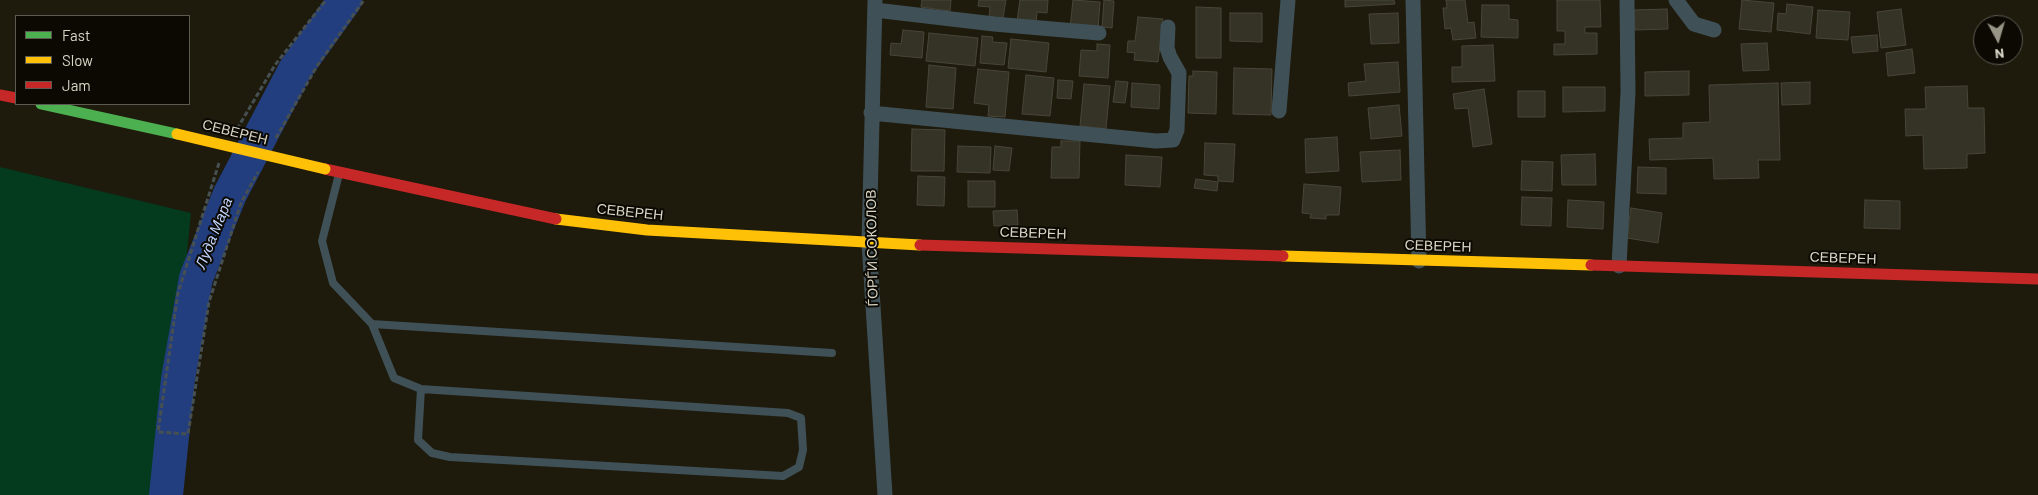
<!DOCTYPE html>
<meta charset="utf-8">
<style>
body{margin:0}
#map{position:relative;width:2038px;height:495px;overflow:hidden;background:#1e1a0c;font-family:Barlow,sans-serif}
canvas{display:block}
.legend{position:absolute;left:15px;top:15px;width:175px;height:90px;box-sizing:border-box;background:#0b0902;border:1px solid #5d5b51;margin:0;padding:6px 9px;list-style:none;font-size:15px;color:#d9d6c7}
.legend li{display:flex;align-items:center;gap:10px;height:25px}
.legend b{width:25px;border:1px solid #5d5b51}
.north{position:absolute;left:1973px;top:15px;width:50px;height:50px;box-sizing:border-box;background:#0b0902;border:1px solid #5d5b51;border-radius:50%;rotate:174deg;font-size:14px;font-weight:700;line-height:20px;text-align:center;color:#d9d6c7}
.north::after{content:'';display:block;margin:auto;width:18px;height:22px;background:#989486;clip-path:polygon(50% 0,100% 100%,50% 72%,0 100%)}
</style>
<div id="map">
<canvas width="2038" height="495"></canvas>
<ul class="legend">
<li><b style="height:6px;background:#4caf50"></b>Fast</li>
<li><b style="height:6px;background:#ffc107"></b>Slow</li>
<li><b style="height:6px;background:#c62828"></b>Jam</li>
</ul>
<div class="north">N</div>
</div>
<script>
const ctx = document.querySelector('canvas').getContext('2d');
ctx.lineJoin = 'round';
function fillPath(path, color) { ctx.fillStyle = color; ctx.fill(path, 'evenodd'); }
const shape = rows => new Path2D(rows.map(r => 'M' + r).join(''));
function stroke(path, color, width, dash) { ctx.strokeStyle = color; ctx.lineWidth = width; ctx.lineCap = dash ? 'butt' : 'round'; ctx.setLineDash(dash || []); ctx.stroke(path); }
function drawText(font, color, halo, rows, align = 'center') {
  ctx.font = font + ' Barlow,sans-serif'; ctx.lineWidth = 4; ctx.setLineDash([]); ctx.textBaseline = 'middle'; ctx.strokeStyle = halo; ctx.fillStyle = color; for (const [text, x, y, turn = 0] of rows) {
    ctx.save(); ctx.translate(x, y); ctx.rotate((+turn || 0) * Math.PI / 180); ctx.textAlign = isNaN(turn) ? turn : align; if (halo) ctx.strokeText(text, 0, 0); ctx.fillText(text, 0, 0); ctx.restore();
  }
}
fillPath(shape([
 [0,167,191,213,179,332,178,495,0,495]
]), '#043b1e');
stroke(shape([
 [166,495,178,379,196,278,230,194,295,70,345,0]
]), '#233e7e', 34);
const building = shape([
 [922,0,951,0,950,11,921,7,922,0],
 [979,0,1006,0,1003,18,989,17,990,7,978,6,979,0],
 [1020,0,1048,0,1047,13,1037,12,1036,23,1017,21,1020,0],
 [1073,0,1100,2,1098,30,1070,28,1073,0],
 [1104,0,1114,1,1112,28,1102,27,1104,0],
 [1345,0,1394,0,1395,4,1345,7,1345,0],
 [1446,0,1465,0,1468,23,1474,22,1476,38,1453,40,1451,28,1445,29,1443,8,1447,8,1446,0],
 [1557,0,1600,0,1601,27,1585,27,1585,33,1597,33,1597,54,1554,55,1554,44,1565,44,1565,31,1557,31,1557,0],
 [1742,0,1774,3,1771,32,1739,29,1742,0],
 [1787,4,1813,7,1810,34,1777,30,1778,13,1786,14,1787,4],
 [1482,5,1509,5,1509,19,1518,20,1518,38,1481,37,1482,5],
 [1196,7,1221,8,1221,58,1196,58,1196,7],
 [1667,9,1668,29,1635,30,1634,10,1667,9],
 [1901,9,1906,45,1881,48,1877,12,1901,9],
 [1818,10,1850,12,1848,40,1816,38,1818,10],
 [1230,13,1262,13,1262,42,1230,41,1230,13],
 [1398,13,1399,43,1371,44,1369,14,1398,13],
 [1138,17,1163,19,1158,62,1134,60,1135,53,1127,52,1128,41,1135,41,1138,17],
 [903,30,924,32,922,58,890,55,891,43,901,44,903,30],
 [929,33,978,38,975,66,926,61,929,33],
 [1877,35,1878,51,1853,53,1851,37,1877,35],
 [982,36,993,37,992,42,1007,43,1004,65,980,63,982,36],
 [1011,39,1049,43,1046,72,1008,68,1011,39],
 [1767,43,1769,70,1743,71,1741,44,1767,43],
 [1097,44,1110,45,1108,78,1079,76,1081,50,1097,51,1097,44],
 [1493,45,1495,81,1452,82,1452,67,1462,67,1462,46,1493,45],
 [1912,49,1915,73,1888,76,1886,53,1912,49],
 [1398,62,1400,92,1349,96,1348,83,1366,81,1364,64,1398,62],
 [929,65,956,68,953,109,926,107,929,65],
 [1234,68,1272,69,1271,115,1233,114,1234,68],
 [978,69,1009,72,1005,117,988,116,989,105,974,103,978,69],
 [1193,71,1217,72,1216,114,1188,113,1189,76,1193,76,1193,71],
 [1689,71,1689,95,1645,96,1645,72,1689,71],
 [1026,75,1054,78,1050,116,1022,114,1026,75],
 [1058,80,1073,81,1071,99,1057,98,1058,80],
 [1116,81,1128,82,1125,103,1113,102,1116,81],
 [1810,82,1810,104,1782,105,1781,83,1810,82],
 [1132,83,1160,85,1159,109,1131,107,1132,83],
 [1778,83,1780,160,1758,160,1759,178,1714,179,1713,158,1650,160,1649,139,1683,138,1683,123,1710,122,1709,85,1778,83],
 [1084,84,1110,86,1106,129,1080,126,1084,84],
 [1967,86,1968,108,1984,108,1985,153,1967,154,1967,168,1924,169,1923,135,1906,136,1905,109,1926,109,1925,87,1967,86],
 [1563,87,1605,87,1605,111,1563,112,1563,87],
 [1484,89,1492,144,1473,147,1468,108,1455,109,1453,94,1484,89],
 [1518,91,1545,91,1545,117,1518,117,1518,91],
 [1399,105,1402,136,1371,139,1368,108,1399,105],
 [912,129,945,130,944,171,911,171,912,129],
 [1337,137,1339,171,1306,173,1305,139,1337,137],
 [1061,141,1080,141,1079,178,1051,178,1052,147,1061,147,1061,141],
 [1205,143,1235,144,1233,182,1218,181,1218,176,1204,175,1205,143],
 [958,146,991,147,990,173,957,172,958,146],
 [995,146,1012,148,1009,171,993,170,995,146],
 [1400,150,1401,180,1362,182,1360,152,1400,150],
 [1595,154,1596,185,1562,185,1561,155,1595,154],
 [1126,155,1162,157,1160,187,1125,185,1126,155],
 [1522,161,1553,162,1552,191,1521,190,1522,161],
 [1638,167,1666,168,1666,194,1637,193,1638,167],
 [918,176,945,177,944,206,917,205,918,176],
 [1196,179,1218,182,1217,191,1194,188,1196,179],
 [968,181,995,181,995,207,968,207,968,181],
 [1304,184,1341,187,1339,215,1326,215,1326,219,1310,218,1311,214,1302,213,1304,184],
 [1522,197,1552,198,1551,226,1521,225,1522,197],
 [1568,200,1604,202,1603,229,1567,227,1568,200],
 [1865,200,1900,201,1900,229,1864,228,1865,200],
 [1631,208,1662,213,1658,243,1627,238,1631,208],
 [1017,210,1018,225,994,226,993,211,1017,210]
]);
fillPath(building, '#353226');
stroke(building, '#494639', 1);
stroke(shape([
 [237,129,275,65,326,0],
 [276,138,317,66,364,0],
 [219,163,178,293,158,432,188,434,209,302,241,203,258,172]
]), '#465051', 3, [5, 2.5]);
stroke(shape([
 [339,174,322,241,333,283,372,324,832,353],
 [372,324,394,378,421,389,788,413,801,418,803,450,799,467,783,476,450,457,432,453,418,440,421,389]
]), '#3f5056', 8);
stroke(shape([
 [875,0,869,243,885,495],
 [1413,0,1419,261],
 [1676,0,1694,24,1714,30],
 [875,10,994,24,1099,33],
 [1279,111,1288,0],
 [871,113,1156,141,1173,140,1177,130,1179,73,1170,57,1167,48,1168,27],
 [1619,266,1628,92,1627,0]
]), '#3f5056', 15);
stroke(shape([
 [41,104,177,134]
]), '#4caf50', 11);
stroke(shape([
 [556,219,647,230,920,245],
 [1283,256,1591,265]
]), '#ffc107', 11);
stroke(shape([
 [0,95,16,98],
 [325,169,556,219],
 [920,245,1283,256],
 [1591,265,2038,279]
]), '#c62828', 11);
stroke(shape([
 [177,134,325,169]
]), '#ffc107', 11);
drawText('14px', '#d9d6c7', '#0b0902', [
 ["СЕВЕРЕН",235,132,14],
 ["СЕВЕРЕН",630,212,6],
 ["СЕВЕРЕН",1033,233,2],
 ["СЕВЕРЕН",1438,246,2],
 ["ЃОРЃИ СОКОЛОВ",872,248,-91],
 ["СЕВЕРЕН",1843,258,2]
]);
drawText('italic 15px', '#c1d5ff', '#0b0902', [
 ["Луда Мара",214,233,-68]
]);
</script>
